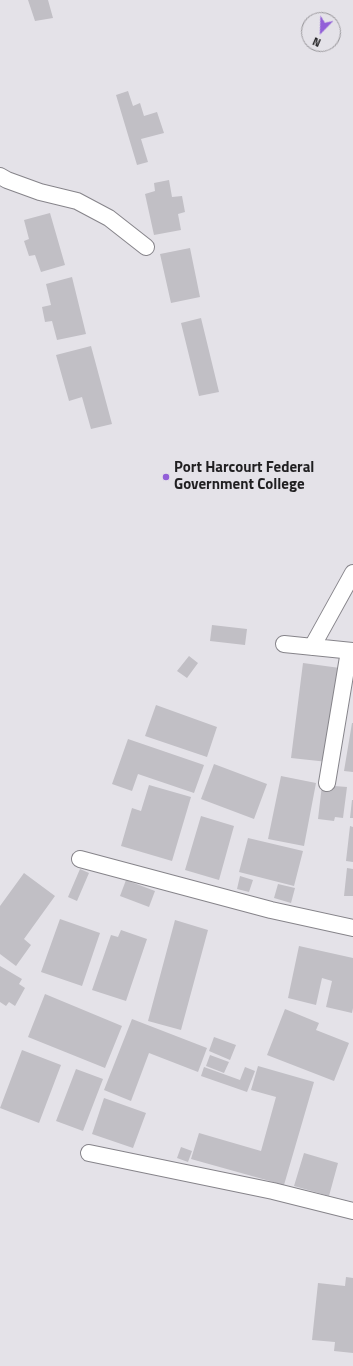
<!DOCTYPE html>
<style>
body{margin:0}
#map{position:relative;width:353px;height:1366px;overflow:hidden;background:#e4e2e8;font-family:"Titillium Web",sans-serif}
canvas{display:block}
.north{position:absolute;left:301px;top:12px;width:40px;height:40px;box-sizing:border-box;background:#e4e2e8;border:1px solid #969498;border-radius:50%;rotate:203deg;font-size:11px;font-weight:700;line-height:16px;text-align:center;color:#201f21}
.north::after{content:'';display:block;margin:auto;width:14px;height:18px;background:#925fd8;clip-path:polygon(50% 0,100% 100%,50% 72%,0 100%)}
</style>
<div id="map">
<canvas width="353" height="1366"></canvas>
<div class="north">N</div>
</div>
<script>
const ctx = document.querySelector('canvas').getContext('2d');
ctx.lineJoin = 'round';
function fillPath(path, color) { ctx.fillStyle = color; ctx.fill(path, 'evenodd'); }
const shape = rows => new Path2D(rows.map(r => 'M' + r).join(''));
function stroke(path, color, width, dash) { ctx.strokeStyle = color; ctx.lineWidth = width; ctx.lineCap = dash ? 'butt' : 'round'; ctx.setLineDash(dash || []); ctx.stroke(path); }
function drawText(font, color, halo, rows, align = 'center') {
  ctx.font = font + ' "Titillium Web",sans-serif'; ctx.lineWidth = 3; ctx.setLineDash([]); ctx.textBaseline = 'middle'; ctx.strokeStyle = halo; ctx.fillStyle = color; for (const [text, x, y, turn = 0] of rows) {
    ctx.save(); ctx.translate(x, y); ctx.rotate((+turn || 0) * Math.PI / 180); ctx.textAlign = isNaN(turn) ? turn : align; if (halo) ctx.strokeText(text, 0, 0); ctx.fillText(text, 0, 0); ctx.restore();
  }
}
fillPath(shape([
 [28,0,48,0,53,18,35,21],
 [128,91,133,106,140,103,144,116,157,112,164,133,141,139,148,162,137,165,116,95],
 [169,180,172,197,182,196,185,212,178,214,181,230,154,235,145,194,155,191,154,183],
 [50,213,65,265,41,272,35,255,29,256,24,241,29,239,24,220],
 [190,248,200,297,171,303,160,254],
 [72,277,86,334,57,340,52,321,45,322,42,307,51,305,46,284],
 [201,318,219,392,199,396,181,323],
 [91,346,112,424,91,429,82,397,69,401,56,355],
 [212,625,247,629,245,645,210,641],
 [189,656,198,663,187,678,177,671],
 [303,663,340,668,328,762,291,758],
 [156,705,217,727,207,757,145,736],
 [352,723,353,723,353,772,344,771],
 [128,739,204,765,194,793,138,774,132,791,112,784],
 [214,764,267,784,254,819,201,799],
 [281,776,316,783,304,846,268,839],
 [149,785,191,797,172,861,121,846,132,808,141,811],
 [322,785,347,787,343,818,335,817,334,821,318,819],
 [352,800,353,800,353,818,350,818],
 [201,816,234,826,219,880,185,870],
 [350,826,353,827,353,862,346,861],
 [248,838,303,851,294,886,239,872],
 [347,868,353,869,353,896,344,896],
 [80,869,89,873,77,901,68,897],
 [24,873,55,896,24,939,31,945,16,966,0,954,0,906],
 [240,876,253,880,249,892,237,889],
 [126,880,155,891,149,907,120,896],
 [278,884,295,888,291,903,274,898],
 [60,919,100,933,82,986,41,972],
 [175,920,208,930,181,1030,148,1021],
 [121,930,147,939,126,1001,92,990,111,935,118,937],
 [299,946,353,958,353,1008,352,1013,326,1007,332,981,322,978,316,1005,288,998],
 [0,966,22,979,19,984,25,988,15,1006,9,1002,6,1006,0,1002],
 [45,994,122,1026,105,1068,28,1037],
 [285,1009,319,1023,316,1030,349,1043,334,1081,267,1055],
 [132,1019,207,1048,198,1072,149,1053,131,1101,104,1090],
 [214,1037,236,1045,230,1060,209,1051],
 [22,1050,61,1065,39,1123,0,1108],
 [210,1055,229,1062,224,1073,206,1066],
 [258,1066,314,1082,284,1185,191,1159,199,1133,261,1151,276,1097,251,1090],
 [204,1067,240,1080,245,1067,255,1071,247,1092,201,1076],
 [76,1069,103,1079,83,1131,56,1121],
 [104,1098,146,1113,133,1148,92,1134],
 [181,1147,192,1151,188,1162,177,1158],
 [304,1153,338,1163,329,1196,294,1186],
 [346,1277,353,1278,353,1353,334,1351,335,1342,312,1340,318,1283,345,1286]
]), '#c1bfc5');
const street = shape([
 [0,176,7,180,40,192,77,201,109,218,146,247],
 [284,644,353,651],
 [312,647,353,573],
 [327,783,349,651],
 [80,859,271,910,353,928],
 [89,1153,273,1191,353,1211]
]);
stroke(street, '#86848a', 18);
stroke(street, '#fff', 16);
for (const [x, y, r, color] of [
 [166,477,4,"#925fd8"]
]) { const dot = new Path2D(); dot.arc(x, y, r, 0, 2 * Math.PI); ctx.fillStyle = color; ctx.fill(dot); stroke(dot, '#e4e2e8', 1.5); }
drawText('bold 15px', '#201f21', '#e4e2e8', [
 ["Port Harcourt Federal",174,468],
 ["Government College",174,485]
], 'left');
</script>
